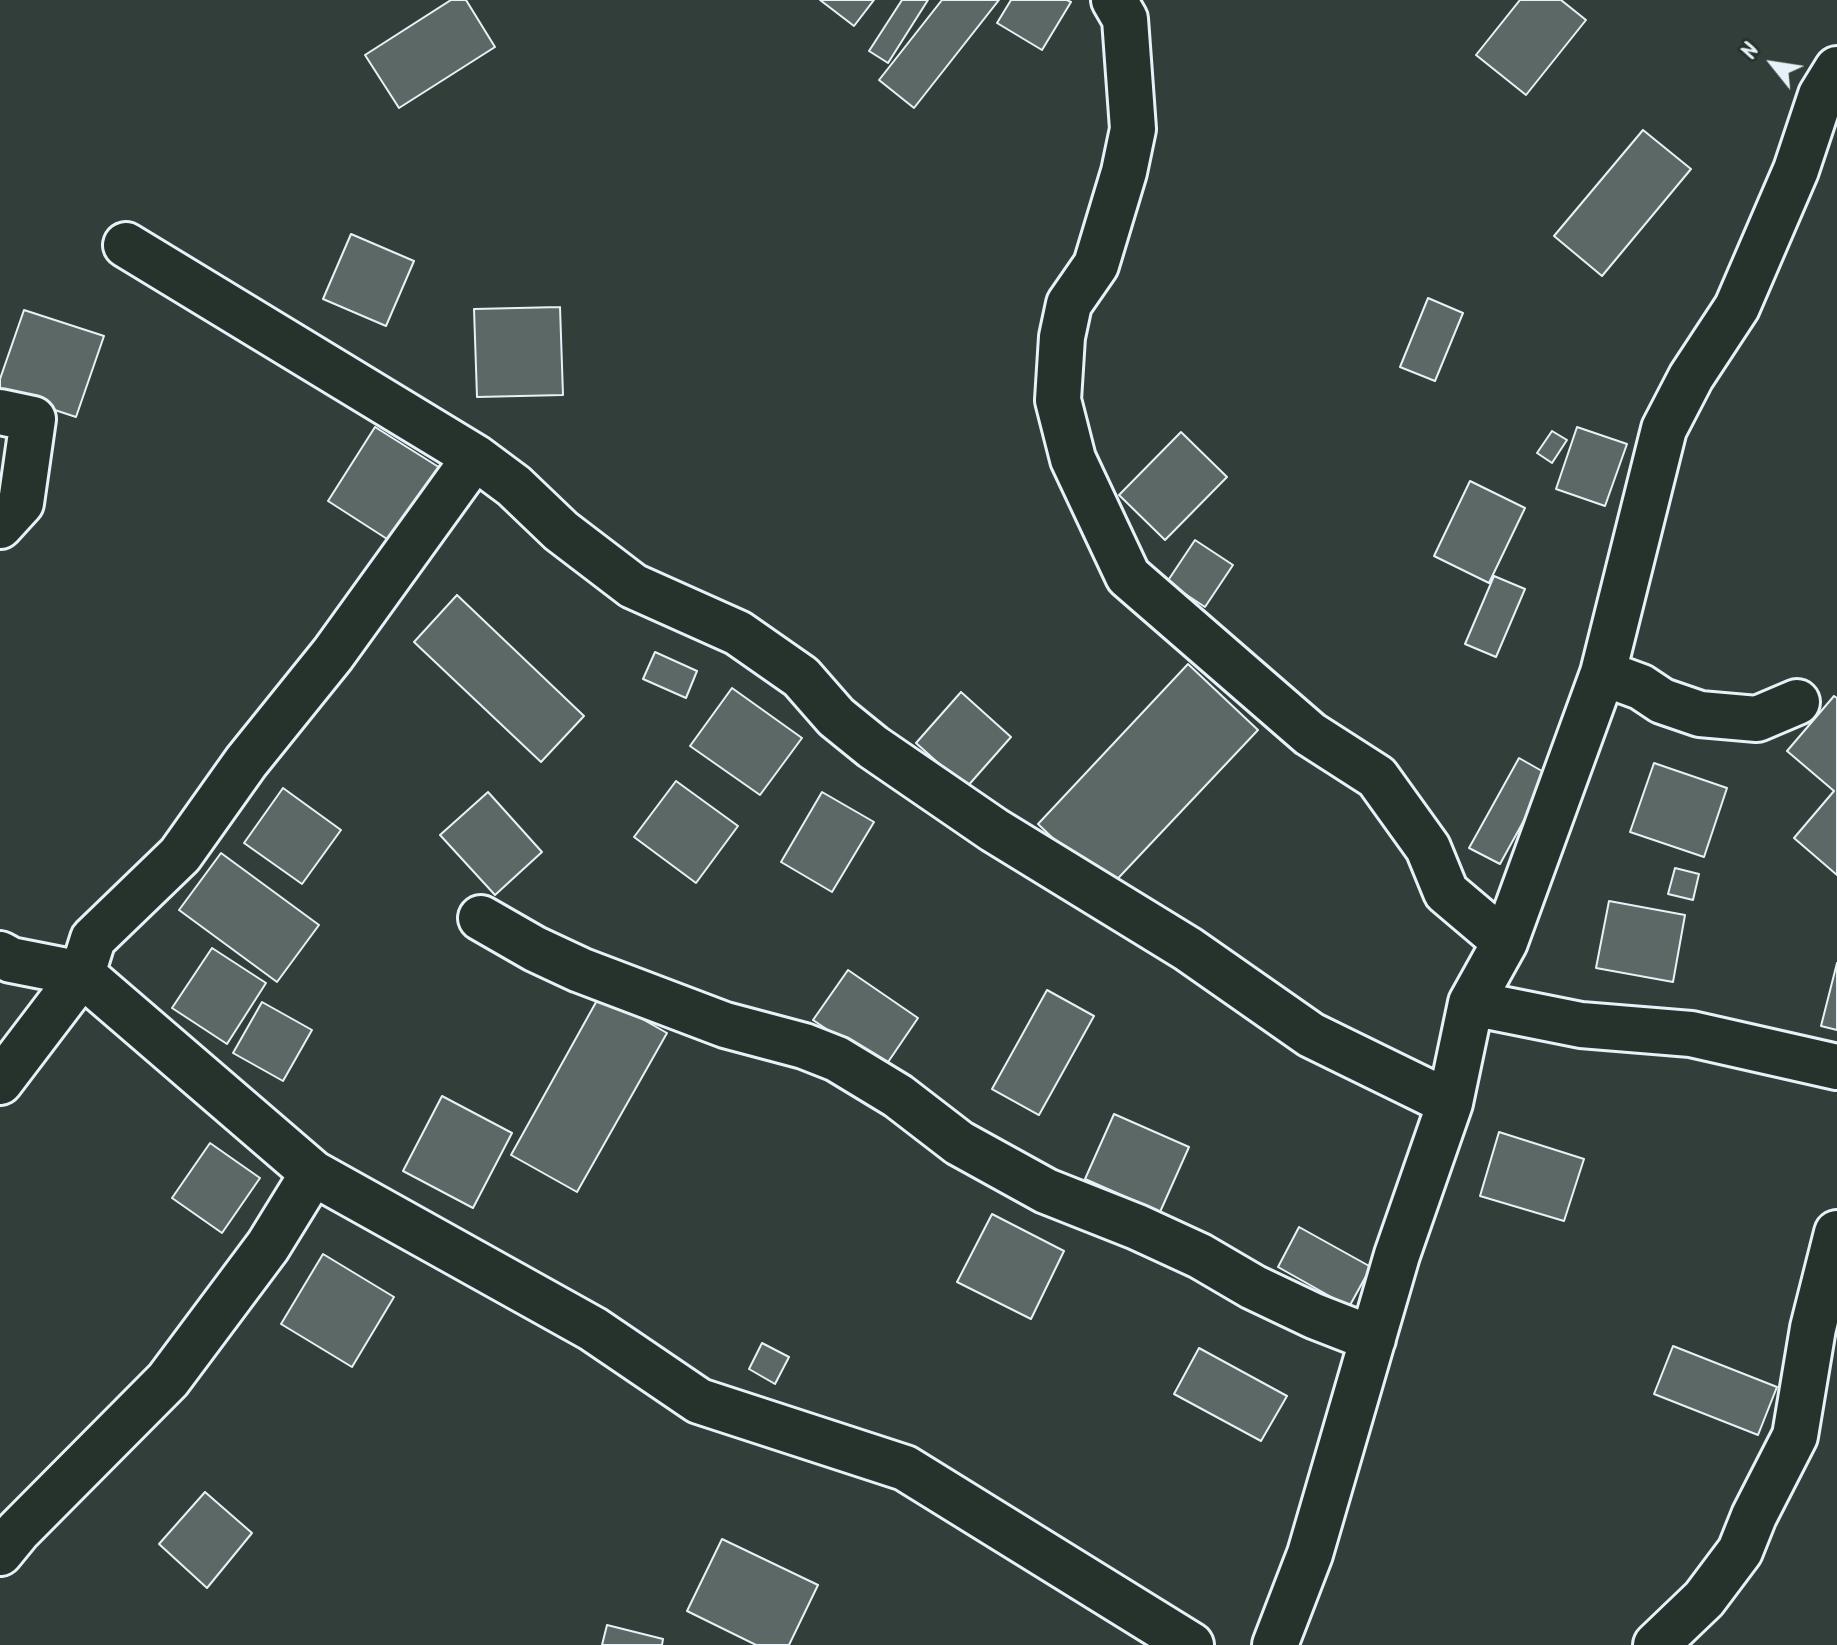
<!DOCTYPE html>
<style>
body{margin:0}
#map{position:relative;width:1837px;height:1645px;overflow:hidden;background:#323e39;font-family:Kalam,sans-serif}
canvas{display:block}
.north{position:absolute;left:1733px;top:24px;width:80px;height:80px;-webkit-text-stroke:6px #26332d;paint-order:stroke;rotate:300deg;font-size:22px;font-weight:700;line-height:32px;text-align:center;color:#e8f1f8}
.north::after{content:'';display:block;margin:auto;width:28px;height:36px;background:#e8f1f8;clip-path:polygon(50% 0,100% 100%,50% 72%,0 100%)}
</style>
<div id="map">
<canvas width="1837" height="1645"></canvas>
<div class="north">N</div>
</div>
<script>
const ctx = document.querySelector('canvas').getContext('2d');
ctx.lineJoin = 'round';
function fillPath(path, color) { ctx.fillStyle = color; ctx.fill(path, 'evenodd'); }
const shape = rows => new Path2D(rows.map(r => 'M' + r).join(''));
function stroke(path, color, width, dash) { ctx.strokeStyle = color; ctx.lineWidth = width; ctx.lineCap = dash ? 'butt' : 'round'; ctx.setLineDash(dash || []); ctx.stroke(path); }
const building = shape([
 [451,0,466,0,495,47,399,108,365,55,451,0],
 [820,0,874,0,854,26,820,0],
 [902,0,928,0,888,63,869,51,902,0],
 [942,0,999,0,914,108,879,80,942,0],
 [1011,0,1067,0,1071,2,1042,50,997,23,1011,0],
 [1520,0,1561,0,1586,20,1526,95,1476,55,1520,0],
 [1643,130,1691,169,1602,276,1554,236,1643,130],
 [351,234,414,261,386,326,323,299,351,234],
 [1428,298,1463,313,1435,381,1400,367,1428,298],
 [560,307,563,395,477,397,474,309,560,307],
 [24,310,104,336,76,417,0,392,0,379,24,310],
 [375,427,445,471,398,546,328,501,375,427],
 [1577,427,1627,444,1605,506,1556,489,1577,427],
 [1552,431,1567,440,1552,463,1537,453,1552,431],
 [1181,432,1227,477,1165,540,1119,495,1181,432],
 [1470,481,1525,508,1489,583,1434,556,1470,481],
 [1195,540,1233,565,1205,607,1167,582,1195,540],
 [1494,576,1525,589,1496,657,1465,644,1494,576],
 [457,595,584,716,541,762,414,642,457,595],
 [655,652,697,671,686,698,643,679,655,652],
 [1188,664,1258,730,1107,890,1038,824,1188,664],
 [732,688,802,738,760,795,690,746,732,688],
 [961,692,1011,737,966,788,916,743,961,692],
 [1834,696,1837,698,1837,875,1794,838,1834,791,1787,751,1834,696],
 [1519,758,1549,775,1500,864,1469,848,1519,758],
 [1654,763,1727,788,1704,857,1630,832,1654,763],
 [676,781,738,826,696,883,634,837,676,781],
 [283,788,341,830,302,884,244,843,283,788],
 [488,792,542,852,495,895,440,835,488,792],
 [822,792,874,822,832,892,781,862,822,792],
 [221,853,319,925,277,982,179,910,221,853],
 [1675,868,1699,874,1693,900,1668,894,1675,868],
 [1609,901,1685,915,1673,982,1596,968,1609,901],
 [212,948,266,983,227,1044,172,1008,212,948],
 [1837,963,1837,1030,1821,1026,1837,963],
 [848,970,918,1018,884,1068,813,1020,848,970],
 [1047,990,1094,1016,1039,1115,992,1089,1047,990],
 [600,995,667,1033,577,1192,511,1155,600,995],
 [262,1002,312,1030,283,1081,233,1053,262,1002],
 [442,1096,512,1133,473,1208,403,1171,442,1096],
 [1114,1114,1189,1147,1160,1212,1085,1179,1114,1114],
 [1499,1132,1584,1159,1564,1221,1480,1196,1499,1132],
 [210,1143,260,1178,222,1233,172,1198,210,1143],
 [992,1214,1064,1251,1031,1319,957,1282,992,1214],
 [1299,1227,1371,1267,1349,1307,1278,1267,1299,1227],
 [323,1254,394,1297,352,1367,281,1324,323,1254],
 [762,1343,789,1357,775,1384,749,1369,762,1343],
 [1673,1346,1777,1387,1758,1435,1654,1394,1673,1346],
 [1199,1348,1287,1396,1261,1441,1174,1394,1199,1348],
 [205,1492,252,1533,207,1588,159,1544,205,1492],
 [722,1539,818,1585,789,1645,756,1645,687,1611,722,1539],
 [607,1625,663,1639,662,1645,602,1645,607,1625]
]);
fillPath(building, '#5c6865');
stroke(building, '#e8f1f8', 2);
const minor = shape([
 [1114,0,1125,19,1133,129,1124,172,1096,265,1069,304,1062,337,1058,400,1073,459,1128,576,1310,734,1377,777,1428,848,1446,892,1505,942],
 [126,245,475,457,514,486,561,531,633,586,738,633,801,677,836,717,873,747,994,830,1188,949,1311,1035,1450,1103],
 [0,412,33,419,21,503,0,526],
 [1603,673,1641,687,1662,701,1700,714,1757,719,1797,702],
 [481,918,535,949,580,970,725,1025,804,1046,837,1059,898,1096,959,1143,1046,1191,1137,1227,1200,1256,1253,1287,1314,1316,1373,1339],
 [0,954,11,960,82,974,93,939,180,855,246,762,333,654,475,457],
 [1471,1003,1581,1025,1691,1034,1837,1067],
 [0,1082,82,974,313,1173,593,1329,699,1401,905,1468,1191,1645],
 [0,1553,18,1531,168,1380,268,1246,313,1173],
 [1275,1645,1310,1554,1397,1255,1450,1103,1471,1003,1505,942,1603,673,1664,429,1691,377,1737,307,1796,170,1821,95,1837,69],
 [1656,1645,1704,1599,1740,1551,1754,1516,1795,1436,1813,1328,1837,1233]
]);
stroke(minor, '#e8f1f8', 50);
stroke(minor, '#26332d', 44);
</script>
